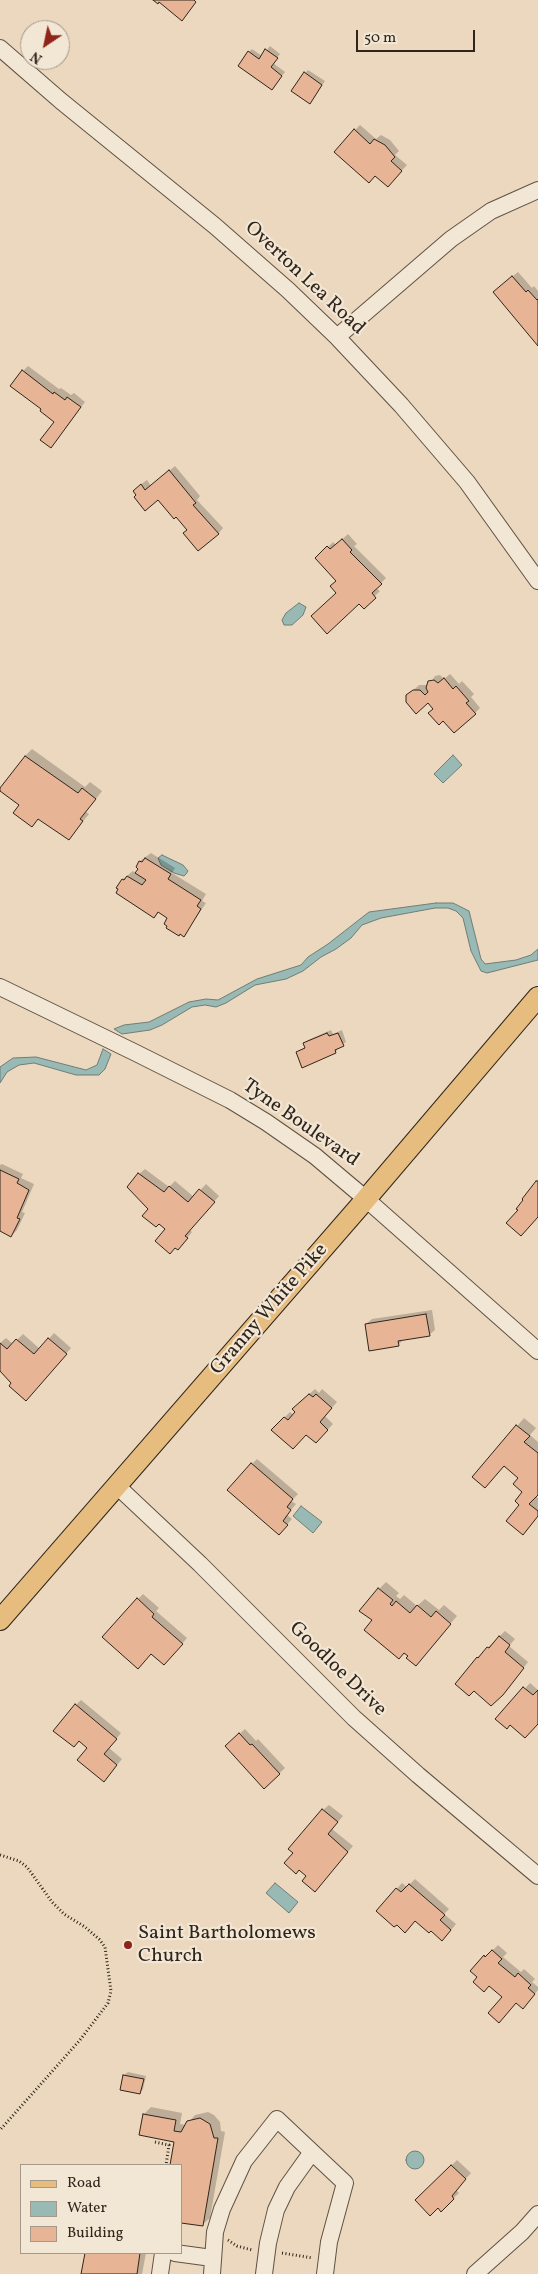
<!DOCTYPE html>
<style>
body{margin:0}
#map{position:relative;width:538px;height:2274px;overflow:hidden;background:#ebd8be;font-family:Vollkorn,serif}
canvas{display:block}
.legend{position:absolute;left:20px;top:2164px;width:162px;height:90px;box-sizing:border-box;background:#f2e6d5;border:1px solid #a4998b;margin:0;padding:6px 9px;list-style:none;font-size:15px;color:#30251b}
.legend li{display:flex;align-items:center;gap:10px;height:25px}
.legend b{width:25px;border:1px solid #a4998b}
.north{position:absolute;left:20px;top:20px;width:50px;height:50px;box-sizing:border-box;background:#f2e6d5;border:1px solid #a4998b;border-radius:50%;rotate:214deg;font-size:14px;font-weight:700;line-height:20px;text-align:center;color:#30251b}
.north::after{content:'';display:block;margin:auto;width:18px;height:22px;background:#8f2418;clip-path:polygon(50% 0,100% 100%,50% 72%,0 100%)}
.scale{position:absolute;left:356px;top:30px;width:119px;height:22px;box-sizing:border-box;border:2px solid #30251b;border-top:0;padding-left:6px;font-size:15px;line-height:18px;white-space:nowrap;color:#30251b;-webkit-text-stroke:4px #f2e6d5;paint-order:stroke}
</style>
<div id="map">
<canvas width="538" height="2274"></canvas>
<ul class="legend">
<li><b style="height:6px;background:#e6bc7f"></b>Road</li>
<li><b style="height:14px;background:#98b9b4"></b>Water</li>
<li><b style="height:14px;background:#e7b495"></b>Building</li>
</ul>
<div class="north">N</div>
<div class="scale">50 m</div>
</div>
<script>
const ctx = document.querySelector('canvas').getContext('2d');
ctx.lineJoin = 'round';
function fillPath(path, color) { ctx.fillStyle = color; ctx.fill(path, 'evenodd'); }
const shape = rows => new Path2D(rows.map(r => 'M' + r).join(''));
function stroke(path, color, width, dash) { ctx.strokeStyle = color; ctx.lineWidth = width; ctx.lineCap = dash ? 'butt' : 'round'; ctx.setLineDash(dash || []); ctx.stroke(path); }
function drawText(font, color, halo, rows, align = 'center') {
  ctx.font = font + ' Vollkorn,serif'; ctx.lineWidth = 4.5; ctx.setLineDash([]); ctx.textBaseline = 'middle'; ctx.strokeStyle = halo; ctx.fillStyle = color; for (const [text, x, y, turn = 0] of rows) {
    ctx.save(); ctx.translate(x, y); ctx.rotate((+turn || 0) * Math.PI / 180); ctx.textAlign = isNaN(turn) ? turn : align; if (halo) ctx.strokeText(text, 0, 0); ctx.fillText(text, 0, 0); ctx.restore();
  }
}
const water = shape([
 [299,603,306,607,303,615,292,625,284,625,282,620,286,613,299,603],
 [453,755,462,765,443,783,434,774,453,755],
 [162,855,183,865,188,871,186,874,184,876,174,873,161,865,158,858,162,855],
 [436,903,453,903,469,911,481,959,485,964,516,960,531,955,538,949,538,960,487,973,481,971,471,951,463,918,456,911,448,908,435,908,381,918,362,925,351,938,336,949,321,957,303,971,286,979,255,985,226,1003,216,1007,205,1005,192,1007,162,1025,150,1030,122,1034,114,1029,124,1025,149,1022,189,1002,206,999,218,1000,257,979,301,965,308,957,328,944,369,912,436,903],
 [103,1049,111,1054,105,1069,99,1075,76,1075,34,1063,19,1065,7,1072,0,1083,0,1067,13,1058,36,1057,86,1070,97,1065,103,1049],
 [301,1506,322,1522,313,1533,293,1516,301,1506],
 [275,1883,298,1902,289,1913,266,1893,275,1883],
 '406 2160a9 9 0 1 1 18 0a9 9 0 1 1-18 0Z'
]);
fillPath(water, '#98b9b4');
stroke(water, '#6e7e77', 1);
fillPath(shape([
 [270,46,280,54,273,63,285,72,275,85,249,52,252,49,262,56],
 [308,70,325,81,313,99,305,73],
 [360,125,376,139,381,135,390,140,399,151,395,155,407,165,393,180,355,130],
 [518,272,532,288,534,286,538,291,538,344,500,287],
 [28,366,59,389,61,388,71,395,74,393,85,402,56,441,55,421,23,371],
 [175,466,200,496,197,500,223,528,218,534,188,529,158,498,145,509,140,485,147,480,151,486],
 [348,534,357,544,354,546,386,578,376,588,380,591,364,607,359,602,338,593,338,581,317,558,333,542,336,545],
 [450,674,459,684,462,681,474,694,471,697,480,708,475,713,435,709,428,702,407,696,419,685,426,685,428,687,435,676,440,675,444,679],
 [32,749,85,787,90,782,102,791,86,812,89,814,69,838,21,805,25,756],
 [151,853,175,868,172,873,206,894,202,901,206,903,184,935,169,917,160,911,154,917,123,879,133,871,137,874,140,861],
 [331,1030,333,1034,342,1030,346,1042,338,1047,336,1052,297,1052,306,1047,304,1043,308,1040],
 [2,1164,23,1174,21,1178,34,1184,22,1212,25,1213,17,1230,11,1236,0,1230,0,1165],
 [145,1169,169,1187,175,1181,194,1197,206,1184,219,1196,190,1230,192,1232,183,1243,167,1229,150,1209,139,1174],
 [432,1310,435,1330,429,1335,404,1339,398,1345,366,1324,372,1319],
 [54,1333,71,1348,31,1394,13,1383,0,1370,0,1343,6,1338,13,1344,23,1334,40,1349],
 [315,1389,319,1393,322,1389,337,1402,325,1416,333,1424,316,1442,284,1418,290,1412,294,1415,297,1412,293,1409],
 [524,1418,536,1428,530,1435,538,1442,538,1493,536,1496,538,1498,538,1516,521,1505,524,1492,520,1477,504,1464,474,1477],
 [257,1459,298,1494,291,1501,296,1504,287,1515,292,1519,284,1528,252,1464],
 [386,1582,399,1593,396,1596,400,1599,404,1595,417,1606,425,1599,439,1610,444,1605,457,1616,416,1664,373,1620,379,1589],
 [143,1594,159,1608,156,1611,187,1638,170,1658,138,1599],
 [505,1631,515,1639,509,1646,528,1662,508,1688,502,1695,456,1684,478,1657],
 [530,1683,538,1690,538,1723,510,1723,497,1719],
 [81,1700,121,1733,109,1748,122,1759,109,1775,89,1748,76,1705],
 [245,1729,256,1741,258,1739,285,1768,265,1787,226,1746],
 [329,1805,343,1816,332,1829,353,1846,320,1885,323,1810],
 [415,1879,449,1909,444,1914,456,1924,448,1934,415,1920,377,1911,402,1883,407,1887],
 [498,1945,507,1953,503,1957,521,1972,524,1969,535,1979,532,1982,538,1987,538,1990,528,2002,516,2002,503,1997,472,1971],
 [128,2072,146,2076,143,2089,140,2093,122,2089,124,2075],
 [151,2107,182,2113,180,2124,186,2125,195,2115,208,2112,214,2115,220,2122,221,2131,225,2132,210,2218,202,2225,181,2165,171,2165,175,2141,144,2114],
 [457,2160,471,2173,456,2190,459,2193,441,2210,438,2206,417,2200],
 [86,2253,146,2253,142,2274,83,2274]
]), '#0003');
const building = shape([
 [153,0,194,0,196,2,182,21,159,2,158,4,153,0],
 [265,49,278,58,271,67,282,76,272,90,238,66,248,51,259,59,265,49],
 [304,72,322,85,310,104,291,91,304,72],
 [354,129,370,144,374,139,385,145,395,157,391,161,402,171,388,187,375,176,369,183,334,152,354,129],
 [512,276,526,292,528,290,537,300,538,299,538,346,493,292,512,276],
 [22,370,53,394,54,392,65,400,67,397,81,407,51,448,40,440,54,422,40,411,41,409,10,386,22,370],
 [169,470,196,503,193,505,219,534,198,551,183,533,187,530,176,517,174,519,158,500,145,511,134,497,136,495,133,491,141,484,145,490,169,470],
 [342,539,352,550,350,552,382,584,372,593,376,598,364,609,359,604,327,634,311,616,336,593,330,586,336,581,315,558,327,546,330,549,342,539],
 [444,678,453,689,456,686,469,701,466,703,476,714,454,733,443,721,439,725,428,713,433,709,428,703,416,714,406,702,406,695,413,690,420,690,425,695,428,692,426,688,428,681,434,680,438,683,444,678],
 [25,756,78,793,82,788,96,799,80,819,83,821,69,840,38,819,32,827,13,813,19,805,0,791,0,788,25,756],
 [145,858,171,874,168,879,201,900,197,906,201,909,184,937,180,934,179,936,166,928,167,926,164,924,167,918,158,912,154,918,116,893,118,889,116,888,122,879,124,880,127,876,142,885,146,880,135,873,138,869,136,867,139,861,142,862,145,858],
 [327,1033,329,1036,338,1033,344,1046,335,1050,336,1053,302,1068,296,1052,305,1048,303,1043,327,1033],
 [0,1170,19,1179,17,1183,29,1190,17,1218,20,1219,11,1237,0,1231,0,1170],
 [138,1173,164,1192,169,1186,188,1202,199,1189,215,1202,185,1236,188,1238,178,1250,175,1248,170,1254,155,1241,165,1229,159,1224,156,1227,142,1216,148,1209,127,1187,138,1173],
 [536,1181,538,1181,538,1217,521,1236,506,1223,518,1210,516,1209,523,1200,522,1199,536,1181],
 [426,1314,430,1336,398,1341,399,1346,369,1351,365,1324,426,1314],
 [48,1338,67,1354,26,1401,9,1386,11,1383,0,1371,0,1343,7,1349,16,1339,34,1354,48,1338],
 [309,1394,313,1397,316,1394,332,1408,320,1422,328,1430,316,1443,306,1435,293,1449,271,1430,284,1417,288,1420,295,1412,292,1409,309,1394],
 [516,1425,530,1436,524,1442,538,1453,538,1495,529,1504,538,1511,538,1516,523,1535,506,1521,519,1505,515,1501,522,1492,513,1484,518,1478,504,1466,485,1488,472,1477,516,1425],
 [251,1463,293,1499,287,1507,291,1510,283,1521,288,1525,279,1535,227,1490,251,1463],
 [378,1588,393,1600,390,1604,392,1606,396,1601,410,1613,417,1605,431,1617,436,1611,451,1624,416,1666,406,1658,408,1656,404,1653,399,1659,364,1630,372,1620,359,1611,378,1588],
 [137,1598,154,1614,152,1617,183,1644,164,1665,151,1654,138,1669,102,1637,137,1598],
 [499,1636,510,1645,505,1652,524,1668,503,1695,491,1706,474,1691,469,1696,455,1684,477,1657,478,1658,487,1647,489,1648,499,1636],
 [523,1687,533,1695,538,1690,538,1724,525,1738,510,1725,507,1729,495,1719,523,1687],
 [75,1704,117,1739,104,1754,117,1765,104,1782,77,1760,87,1748,79,1741,74,1747,53,1731,75,1704],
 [239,1733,250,1745,252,1744,280,1774,264,1789,225,1746,239,1733],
 [322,1809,338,1822,328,1834,348,1852,315,1892,302,1881,306,1876,299,1870,296,1874,284,1863,293,1853,288,1849,322,1809],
 [409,1884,445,1915,440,1920,451,1930,442,1941,431,1931,429,1933,415,1921,405,1933,397,1925,394,1927,376,1911,396,1888,401,1892,409,1884],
 [492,1950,502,1959,498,1963,515,1977,518,1973,531,1985,528,1988,535,1994,523,2009,516,2003,499,2023,488,2013,502,1997,489,1986,484,1992,473,1982,477,1977,470,1971,484,1955,485,1957,492,1950],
 [123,2075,144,2079,140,2094,120,2090,123,2075],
 [143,2114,176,2120,174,2131,181,2132,187,2121,200,2118,210,2124,214,2138,218,2138,203,2226,181,2223,181,2165,170,2165,174,2142,139,2135,143,2114],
 [451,2165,466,2179,452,2196,454,2199,441,2212,438,2208,430,2216,415,2200,451,2165],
 [85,2253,140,2253,137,2274,81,2274,85,2253]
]);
fillPath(building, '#e7b495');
stroke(building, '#30251b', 1);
const minor = shape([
 [0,48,61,101,215,226,288,290,337,337,401,405,467,482,538,581],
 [337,337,451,239,491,211,538,190],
 [0,987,134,1052,230,1100,266,1122,315,1156,366,1199,538,1351],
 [116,1485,200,1564,354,1718,418,1775,538,1876],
 [175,2253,212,2258],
 [160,2274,163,2253],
 [212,2274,215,2232,222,2209,244,2161,277,2119,345,2183,329,2242,325,2274],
 [264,2274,268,2243,276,2210,287,2187,312,2152],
 [475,2274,522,2232,538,2214]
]);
const major = shape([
 [0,1620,366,1199,538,997]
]);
stroke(minor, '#5f5244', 18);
stroke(major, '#30251b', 22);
stroke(shape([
 [0,1855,19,1861,27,1867,52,1902,64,1914,85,1927,99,1939,105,1947,111,1991,108,2003,80,2040,0,2130],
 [155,2142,169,2145,166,2165],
 [228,2240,237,2246,252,2250],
 [282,2253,313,2258]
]), '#30251b', 3, [1, 2.5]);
stroke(minor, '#f2e6d5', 16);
stroke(major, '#e6bc7f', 20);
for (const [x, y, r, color] of [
 [128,1945,5,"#8f2418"]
]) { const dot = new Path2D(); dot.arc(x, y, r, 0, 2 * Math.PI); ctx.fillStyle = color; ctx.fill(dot); stroke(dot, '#f2e6d5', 2); }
drawText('20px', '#30251b', '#f2e6d5', [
 ["Overton Lea Road",304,279,43],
 ["Tyne Boulevard",300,1124,35],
 ["Granny White Pike",270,1310,-49],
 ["Goodloe Drive",337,1670,44]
]);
drawText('20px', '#30251b', '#f2e6d5', [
 ["Saint Bartholomews",138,1934],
 ["Church",138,1957]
], 'left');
</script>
